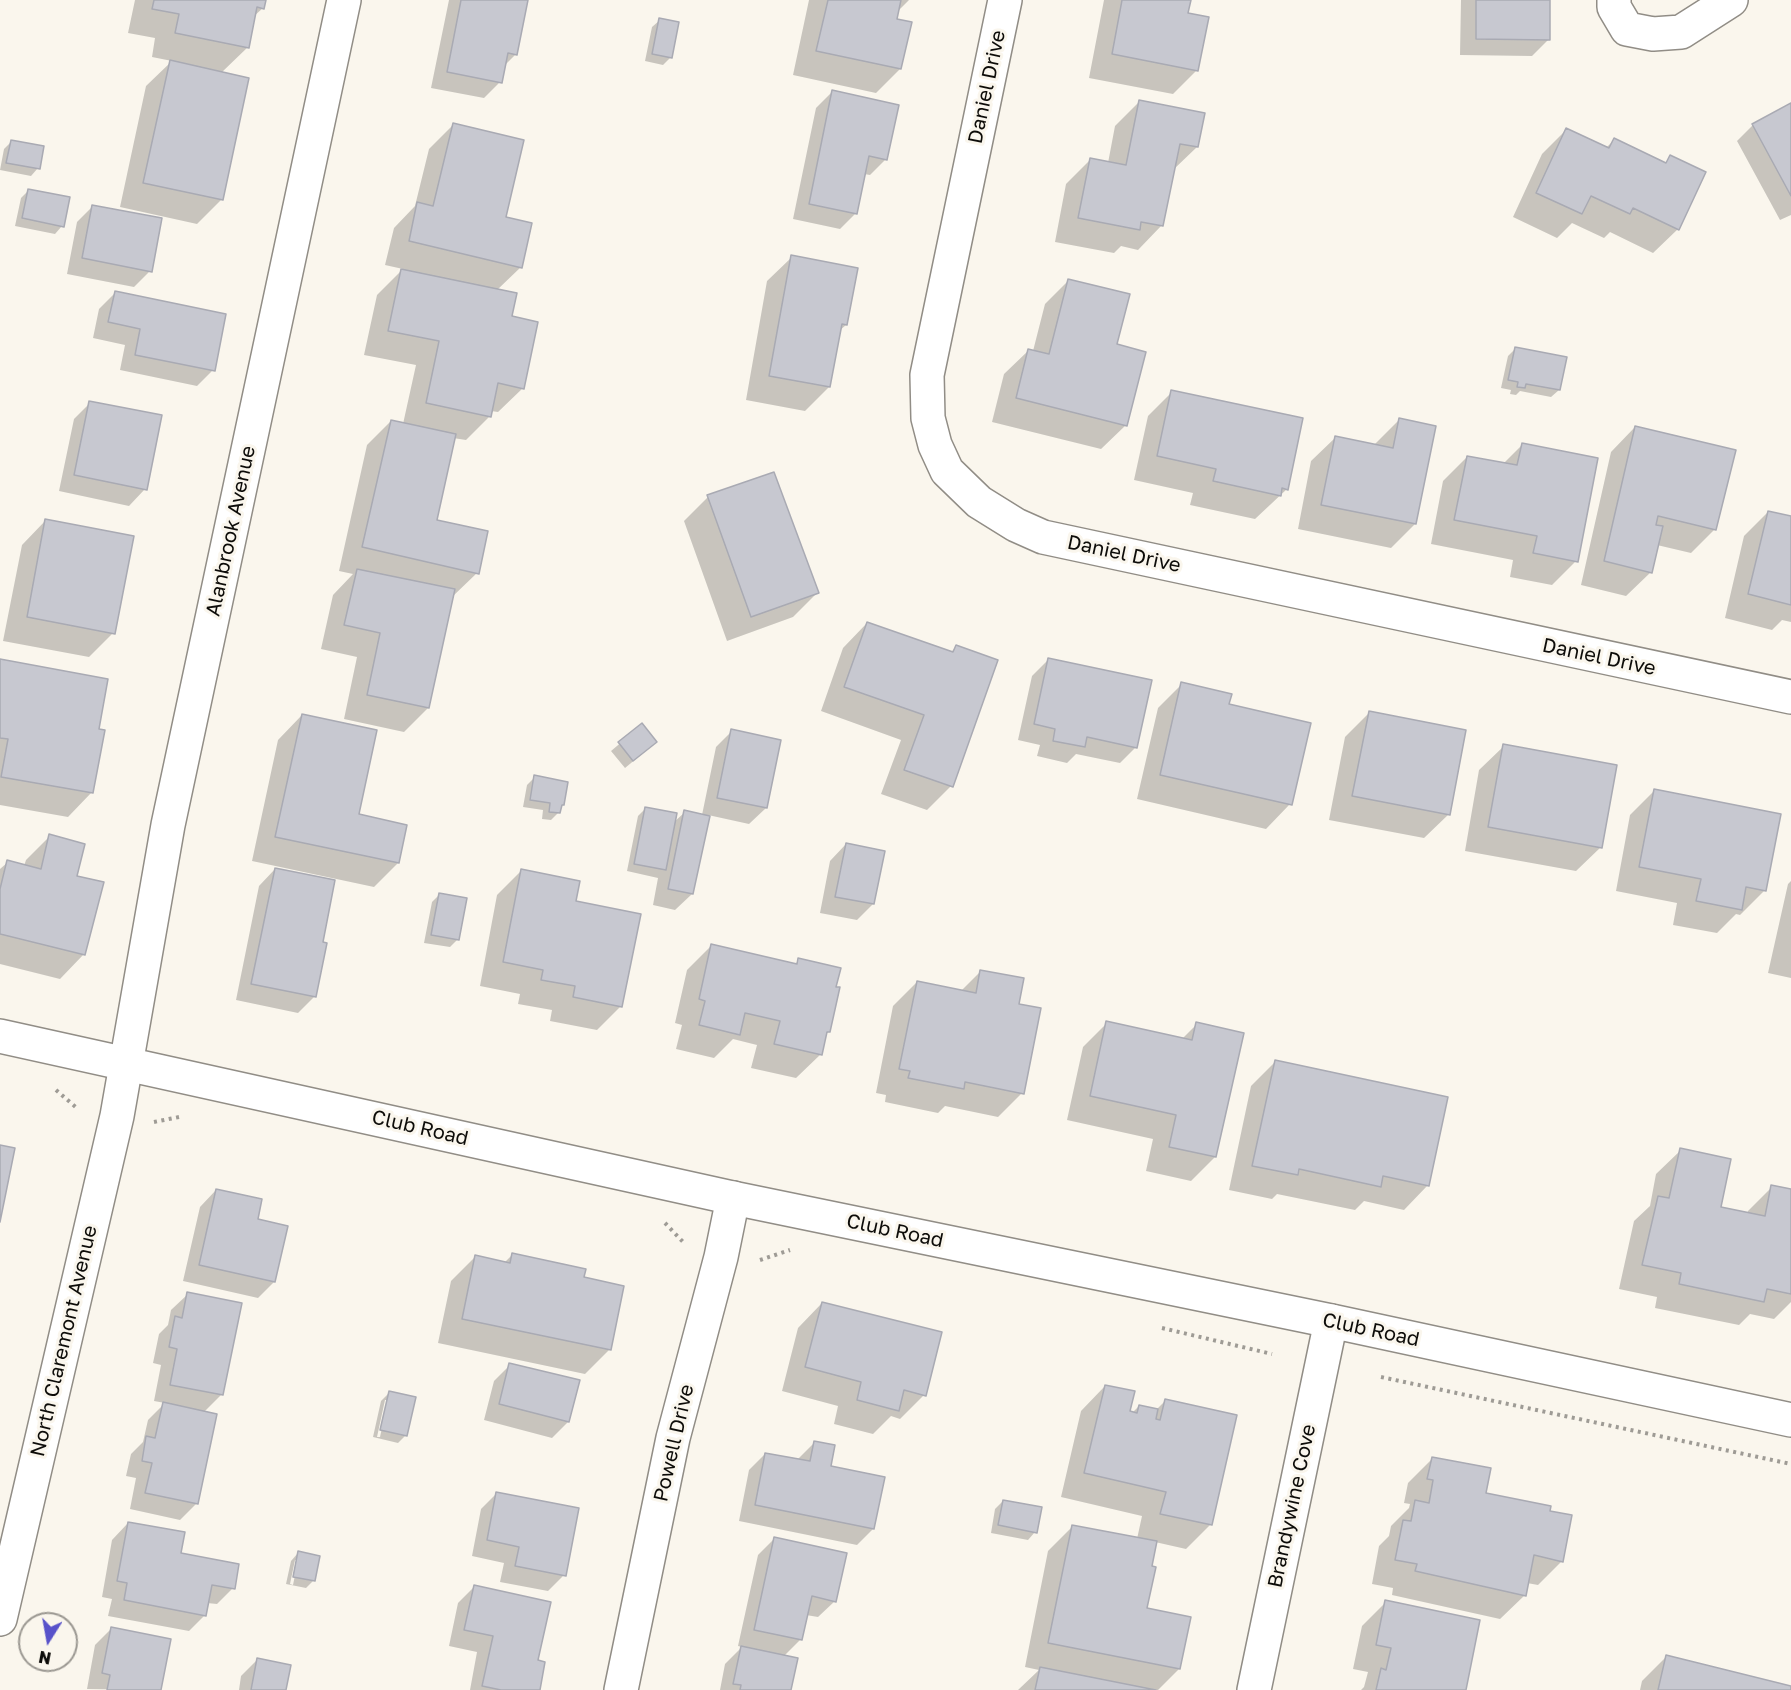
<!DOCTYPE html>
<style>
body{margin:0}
#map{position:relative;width:1791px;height:1690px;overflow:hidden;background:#faf6ed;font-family:"Golos Text",sans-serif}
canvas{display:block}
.north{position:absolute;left:18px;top:1612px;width:60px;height:60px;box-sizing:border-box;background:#faf6ed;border:2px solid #9b9892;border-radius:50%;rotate:191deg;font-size:16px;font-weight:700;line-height:24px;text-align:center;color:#0d0c09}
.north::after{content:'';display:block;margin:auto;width:21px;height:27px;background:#5852ca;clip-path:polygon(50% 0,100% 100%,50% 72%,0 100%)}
</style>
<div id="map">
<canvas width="1791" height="1690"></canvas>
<div class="north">N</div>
</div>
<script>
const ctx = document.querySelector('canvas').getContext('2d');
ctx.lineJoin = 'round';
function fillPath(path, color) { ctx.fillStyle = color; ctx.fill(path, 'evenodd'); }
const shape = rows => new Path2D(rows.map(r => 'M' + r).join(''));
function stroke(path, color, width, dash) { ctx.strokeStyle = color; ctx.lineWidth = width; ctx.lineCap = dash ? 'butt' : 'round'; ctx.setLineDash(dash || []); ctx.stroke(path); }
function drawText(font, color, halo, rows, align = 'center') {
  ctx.font = font + ' "Golos Text",sans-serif'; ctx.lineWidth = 6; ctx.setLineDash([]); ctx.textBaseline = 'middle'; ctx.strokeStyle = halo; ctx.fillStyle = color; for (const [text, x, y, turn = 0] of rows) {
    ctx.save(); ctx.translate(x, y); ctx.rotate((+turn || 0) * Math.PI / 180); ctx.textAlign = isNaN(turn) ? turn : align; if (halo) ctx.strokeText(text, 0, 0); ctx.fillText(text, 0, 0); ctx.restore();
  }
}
fillPath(shape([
 [135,0,264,0,263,8,253,17,248,47,221,73,248,79,221,200,197,224,120,207,146,86,172,61,152,57,155,38,128,33],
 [449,0,526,0,516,54,504,66,500,82,484,98,431,88],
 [809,0,909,0,897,12,900,69,876,93,793,75],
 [1104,0,1189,0,1186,14,1197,70,1173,94,1089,78],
 [1461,0,1548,0,1548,40,1532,56,1460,55],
 [660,20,671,57,663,65,645,61,652,27],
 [832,92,886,159,870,175,864,174,856,213,840,229,793,219,816,108],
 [1139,102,1197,147,1173,170,1162,225,1138,250,1121,246,1114,253,1055,242,1066,184,1090,160,1108,163,1115,126],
 [1791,105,1791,215,1780,220,1737,141,1753,125],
 [453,125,504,218,521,267,497,290,510,317,523,388,498,412,491,411,490,416,466,440,453,438,435,521,477,573,452,597,428,708,404,732,344,719,357,657,321,649,333,595,353,574,339,571,367,445,391,421,403,424,416,365,364,355,377,295,403,269,385,265,394,228,415,206,429,149],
 [1566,130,1606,148,1614,140,1664,164,1670,157,1678,229,1653,253,1610,232,1604,238,1572,223,1557,238,1513,217,1542,154],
 [12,141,38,168,31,176,0,170,4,149],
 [29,190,62,226,55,234,15,226,21,198],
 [93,206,150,271,134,287,67,274,77,222],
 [792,257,846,325,839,331,829,387,805,411,746,400,767,281],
 [1069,280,1116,345,1126,425,1101,449,992,422,1004,374,1029,350,1033,351,1045,304],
 [115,293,213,370,197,386,120,370,125,345,93,338,99,309],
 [1515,349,1559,390,1551,397,1520,391,1516,395,1510,394,1511,390,1501,388,1508,356],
 [1172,392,1287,489,1255,519,1190,505,1193,493,1134,480,1148,416],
 [90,403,145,489,129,506,59,491,74,419],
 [1399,420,1415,524,1391,548,1298,529,1311,461,1336,437,1374,445],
 [1635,427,1715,529,1691,553,1657,545,1651,572,1626,596,1581,585,1611,452],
 [1522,445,1576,561,1552,585,1510,577,1513,560,1431,544,1443,481,1467,457,1503,464],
 [708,497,817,593,793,617,727,641,684,521],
 [1768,512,1791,518,1791,622,1782,620,1772,630,1725,618,1744,536],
 [46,520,113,633,89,657,3,641,22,545],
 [867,623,950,653,956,647,951,786,927,810,881,794,901,740,821,711,843,648],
 [1048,660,1136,747,1120,763,1076,754,1067,763,1037,756,1040,745,1018,740,1032,676],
 [0,661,97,730,92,792,68,817,0,805],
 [1182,684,1227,705,1290,804,1266,829,1137,799,1158,708],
 [1369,713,1449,814,1424,838,1329,820,1345,737],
 [302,715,357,815,398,863,374,887,252,861,278,740],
 [642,725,648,749,625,768,611,751],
 [732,731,779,741,766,808,749,824,708,815,692,894,675,910,653,905,658,878,627,871,638,816,646,808,673,823,685,812,702,815,716,747],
 [1504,746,1601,847,1576,871,1465,851,1479,770],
 [535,777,562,805,559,812,551,820,542,819,543,810,523,807,527,785],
 [1654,791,1765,890,1740,915,1736,914,1717,933,1673,925,1677,903,1616,891,1630,815],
 [50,836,75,877,84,954,60,979,0,964,0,869,8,862,24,866,26,860],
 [846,844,873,904,857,920,820,913,830,861],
 [275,869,321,943,315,996,298,1013,236,1000,259,886],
 [521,871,574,902,621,1006,597,1030,550,1021,552,1010,518,1004,520,994,480,986,497,895],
 [1791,881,1791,978,1768,973,1788,884],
 [440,894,458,939,450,947,424,943,432,902],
 [711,946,794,965,799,960,828,1032,825,1035,821,1054,796,1078,751,1068,757,1045,733,1039,714,1058,676,1049,682,1025,675,1023,687,970],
 [981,971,1017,1005,1022,1093,998,1117,945,1106,938,1113,885,1102,886,1095,876,1093,893,1006,917,982,961,991],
 [1107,1023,1181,1040,1197,1024,1215,1157,1191,1181,1146,1171,1153,1139,1067,1120,1083,1047],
 [1275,1062,1428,1185,1404,1210,1364,1201,1355,1210,1277,1194,1272,1199,1229,1190,1251,1086],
 [1681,1150,1720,1208,1747,1214,1748,1211,1772,1187,1791,1191,1791,1302,1774,1319,1750,1314,1739,1325,1655,1308,1657,1297,1619,1289,1634,1221,1650,1206,1656,1174],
 [216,1190,256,1221,274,1282,258,1298,183,1281,200,1207],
 [513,1254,583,1278,623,1287,609,1350,585,1374,438,1343,451,1281,475,1257,504,1263],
 [188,1294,222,1394,204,1412,215,1415,196,1504,180,1520,130,1509,136,1478,126,1476,131,1454,143,1442,148,1420,165,1403,154,1401,161,1365,153,1363,159,1334,168,1325,171,1310],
 [822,1303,924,1395,900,1419,891,1416,873,1434,834,1424,838,1406,782,1391,798,1328],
 [510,1365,568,1422,552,1438,484,1420,494,1381],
 [1105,1386,1129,1412,1132,1413,1139,1406,1156,1410,1166,1400,1235,1417,1210,1525,1186,1549,1155,1542,1145,1610,1179,1669,1158,1690,1018,1690,1039,1670,1025,1667,1048,1551,1072,1527,1137,1539,1142,1516,1061,1497,1081,1411],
 [389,1393,406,1435,398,1443,373,1437,381,1401],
 [385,1400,388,1400,380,1437,377,1437],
 [814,1443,829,1467,873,1529,857,1545,739,1521,749,1470,765,1454,798,1459],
 [1433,1458,1484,1494,1548,1512,1562,1561,1538,1585,1527,1583,1525,1595,1500,1619,1392,1595,1393,1588,1372,1584,1379,1546,1389,1536,1391,1526,1409,1508,1410,1504,1404,1503,1408,1483],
 [497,1493,564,1575,548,1591,500,1582,504,1563,472,1556,481,1509],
 [1003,1501,1035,1532,1028,1540,991,1533,995,1509],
 [128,1523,233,1588,217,1604,207,1603,205,1615,189,1631,108,1616,112,1599,102,1597,112,1540],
 [774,1539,835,1601,818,1617,806,1615,801,1639,784,1656,790,1690,720,1690,725,1664,742,1647,738,1646,758,1555],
 [298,1553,314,1580,306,1588,286,1584,291,1561],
 [295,1560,298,1560,293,1585,290,1584],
 [474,1587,536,1662,538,1690,470,1690,477,1652,449,1646,458,1603],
 [1386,1602,1464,1690,1361,1690,1364,1687,1368,1672,1353,1669,1362,1626],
 [111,1629,159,1690,87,1689,95,1645],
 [1666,1657,1791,1687,1791,1690,1640,1690,1642,1681],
 [257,1660,285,1690,239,1690,241,1676]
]), '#0003');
const building = shape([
 [154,0,266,0,264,9,257,7,249,48,175,33,179,14,152,9,154,0],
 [461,0,528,0,517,55,508,53,502,83,447,72,461,0],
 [828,0,901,0,897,19,912,22,901,69,816,51,828,0],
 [1122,0,1191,0,1188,13,1209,17,1198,71,1112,54,1122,0],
 [1476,0,1550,0,1550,40,1476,39,1476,0],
 [659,18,679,22,672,58,652,54,659,18],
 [170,60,249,78,223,200,143,183,170,60],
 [832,90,899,105,887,160,869,156,857,214,809,204,832,90],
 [1139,100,1205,113,1198,147,1180,144,1163,226,1141,222,1140,230,1078,218,1090,158,1126,165,1139,100],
 [1791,103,1791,196,1752,124,1791,103],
 [453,123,524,140,506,217,532,223,522,268,409,241,417,202,433,206,453,123],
 [1566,128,1609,148,1614,138,1666,163,1670,155,1706,172,1679,230,1633,208,1630,214,1591,196,1582,214,1536,193,1566,128],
 [11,140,44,146,40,169,6,163,11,140],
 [28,189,70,197,64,227,22,218,28,189],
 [92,205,162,218,152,272,82,258,92,205],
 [791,255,858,268,847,325,842,324,830,387,769,376,791,255],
 [401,269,517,293,512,316,538,322,524,389,498,383,491,417,426,403,439,341,388,331,401,269],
 [1068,279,1130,294,1117,344,1146,352,1127,426,1016,398,1028,349,1049,354,1068,279],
 [115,291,226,314,215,371,135,355,140,329,108,322,115,291],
 [1515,347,1567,357,1560,390,1526,384,1525,388,1517,387,1518,382,1508,380,1515,347],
 [1171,390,1303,418,1288,490,1282,488,1281,496,1213,481,1216,469,1157,456,1171,390],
 [89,401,162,415,147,490,74,475,89,401],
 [1399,418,1436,426,1416,524,1321,505,1335,436,1393,448,1399,418],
 [391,420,456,434,437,520,488,531,479,574,362,547,391,420],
 [1635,426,1736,450,1716,530,1658,516,1656,525,1663,526,1652,573,1604,561,1635,426],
 [1522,443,1598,458,1578,562,1533,553,1537,536,1454,520,1467,456,1517,465,1522,443],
 [774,472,819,593,751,617,707,495,774,472],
 [1768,511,1791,516,1791,605,1748,594,1768,511],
 [45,519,134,536,115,634,27,617,45,519],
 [357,569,455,589,429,708,367,695,380,633,344,625,357,569],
 [867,622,953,652,956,645,998,660,953,787,904,770,924,715,844,687,867,622],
 [1048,658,1152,680,1137,748,1087,737,1085,747,1053,741,1055,729,1034,724,1048,658],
 [0,659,108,679,99,729,105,730,93,793,1,777,8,739,0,738,0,659],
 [1181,682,1232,694,1229,704,1311,723,1292,805,1160,775,1181,682],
 [1369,711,1466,730,1450,815,1352,796,1369,711],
 [302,714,377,730,359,814,407,825,399,863,275,837,302,714],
 [642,723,657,742,633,761,618,742,642,723],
 [731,729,781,740,767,808,717,798,731,729],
 [1503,744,1617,765,1602,848,1488,827,1503,744],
 [534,775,568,782,564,805,562,805,560,813,549,812,550,803,530,800,534,775],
 [1654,789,1781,814,1766,891,1746,887,1742,910,1696,901,1701,879,1639,867,1654,789],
 [645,807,677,813,666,870,634,864,645,807],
 [684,810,710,816,693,894,668,889,684,810],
 [49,834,85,844,77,876,104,882,85,955,0,934,0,889,7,860,41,869,49,834],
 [846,843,885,851,874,904,835,897,846,843],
 [275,868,335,880,323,942,327,943,316,997,251,984,275,868],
 [521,869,580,881,576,901,641,914,622,1007,573,997,575,986,541,980,543,970,503,962,521,869],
 [439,893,467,898,459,940,431,935,439,893],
 [711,944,797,964,798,958,841,968,836,987,840,987,830,1032,827,1032,822,1055,774,1044,780,1021,745,1013,740,1035,699,1025,705,1001,699,999,711,944],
 [980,970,1024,978,1019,1004,1041,1008,1024,1094,965,1082,964,1089,908,1078,910,1071,899,1069,917,981,976,993,980,970],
 [1106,1021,1192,1040,1196,1022,1244,1033,1216,1157,1169,1147,1176,1115,1090,1096,1106,1021],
 [1275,1060,1448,1097,1429,1186,1383,1176,1381,1187,1299,1169,1298,1175,1252,1166,1275,1060],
 [0,1145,15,1148,0,1222,0,1145],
 [1680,1148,1731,1159,1721,1207,1765,1216,1771,1185,1791,1189,1791,1294,1767,1289,1764,1302,1679,1284,1681,1273,1642,1265,1658,1196,1669,1198,1680,1148],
 [216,1189,262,1199,258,1219,288,1226,275,1282,199,1265,216,1189],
 [512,1253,586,1269,584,1277,624,1286,611,1350,462,1319,475,1255,510,1263,512,1253],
 [187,1292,242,1303,223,1395,170,1385,177,1349,169,1347,175,1316,182,1318,187,1292],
 [822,1302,942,1332,926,1396,904,1390,899,1411,857,1400,861,1382,805,1367,822,1302],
 [509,1363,580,1380,569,1422,499,1404,509,1363],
 [1105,1385,1135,1391,1130,1411,1137,1413,1139,1405,1158,1409,1156,1419,1160,1420,1165,1399,1237,1415,1212,1525,1160,1514,1166,1492,1084,1473,1105,1385],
 [389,1391,416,1397,407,1436,380,1430,389,1391],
 [163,1402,217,1414,198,1504,145,1493,152,1463,142,1461,146,1436,155,1438,163,1402],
 [814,1441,835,1445,831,1466,885,1477,874,1529,755,1505,765,1453,810,1461,814,1441],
 [1432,1457,1491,1468,1486,1493,1551,1506,1550,1511,1572,1515,1563,1562,1534,1555,1526,1596,1415,1571,1417,1564,1395,1560,1403,1520,1411,1521,1415,1500,1429,1503,1433,1480,1427,1479,1432,1457],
 [496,1492,579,1508,566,1576,515,1566,519,1547,487,1540,496,1492],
 [1003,1500,1042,1507,1037,1533,998,1525,1003,1500],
 [128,1522,185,1532,181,1553,239,1564,235,1589,212,1585,206,1616,124,1600,127,1583,117,1581,128,1522],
 [1072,1525,1157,1541,1152,1566,1156,1567,1147,1608,1191,1617,1180,1669,1048,1643,1072,1525],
 [774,1537,847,1553,836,1602,812,1596,802,1640,754,1630,774,1537],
 [298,1551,320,1556,315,1581,293,1577,298,1551],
 [474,1585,551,1602,538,1660,545,1662,540,1690,501,1690,482,1686,493,1636,464,1630,474,1585],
 [1385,1600,1480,1620,1466,1690,1376,1690,1381,1668,1386,1670,1391,1648,1376,1645,1385,1600],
 [111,1627,171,1639,161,1690,107,1690,110,1675,102,1673,111,1627],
 [741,1646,798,1658,791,1690,740,1690,741,1685,733,1684,741,1646],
 [1666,1655,1791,1686,1791,1690,1658,1690,1666,1655],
 [257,1658,291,1665,286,1690,251,1690,257,1658],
 [1040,1667,1156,1690,1035,1690,1040,1667]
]);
fillPath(building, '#c7c8d0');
stroke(building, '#a9aab3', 1.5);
const minor = shape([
 [1005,0,927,375,928,418,935,445,947,471,979,502,1016,525,1043,537,1791,697],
 [1614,0,1614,7,1627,29,1653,34,1681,32,1731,0],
 [0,1619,117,1116,168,825,344,0],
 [621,1690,673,1438,721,1257,733,1198],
 [1254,1690,1331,1321]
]);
const tertiary = shape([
 [0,1036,733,1198,1331,1321,1791,1420]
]);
stroke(minor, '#918d86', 36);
stroke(tertiary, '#918d86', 36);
stroke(shape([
 [56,1090,78,1109],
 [154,1122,179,1117],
 [665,1223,684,1243],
 [760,1260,790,1250],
 [1162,1328,1272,1354],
 [1381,1377,1791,1464]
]), '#9e9b95', 4, [3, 4.5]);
stroke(minor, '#fff', 33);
stroke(tertiary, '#fff', 33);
drawText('20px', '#0d0c09', '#faf6ed', [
 ["Daniel Drive",987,87,-78],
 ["Alanbrook Avenue",231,531,-78],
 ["Daniel Drive",1124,554,12],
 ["Daniel Drive",1599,657,12],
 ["Club Road",420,1128,13],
 ["Club Road",895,1231,12],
 ["Club Road",1371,1330,12],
 ["North Claremont Avenue",64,1341,-77],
 ["Powell Drive",674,1443,-77],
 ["Brandywine Cove",1292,1506,-78]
]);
</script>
